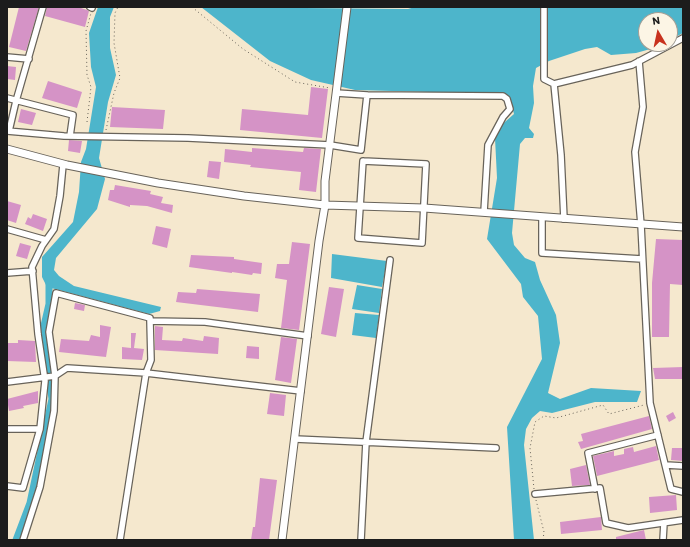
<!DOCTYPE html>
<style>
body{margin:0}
#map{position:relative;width:690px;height:547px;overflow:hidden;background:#f5e8ce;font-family:Itim,sans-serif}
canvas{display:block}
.frame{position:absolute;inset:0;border:8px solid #1c1c1c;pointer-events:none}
.north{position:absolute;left:638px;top:12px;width:40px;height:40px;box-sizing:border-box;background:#fcf5e5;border:1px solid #a29e95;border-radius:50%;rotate:351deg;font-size:11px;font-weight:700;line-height:16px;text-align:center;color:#1c1c1c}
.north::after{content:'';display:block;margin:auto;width:14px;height:18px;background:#c8321e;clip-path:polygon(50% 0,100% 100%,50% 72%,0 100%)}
</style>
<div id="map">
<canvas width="690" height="547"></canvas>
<div class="frame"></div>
<div class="north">N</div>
</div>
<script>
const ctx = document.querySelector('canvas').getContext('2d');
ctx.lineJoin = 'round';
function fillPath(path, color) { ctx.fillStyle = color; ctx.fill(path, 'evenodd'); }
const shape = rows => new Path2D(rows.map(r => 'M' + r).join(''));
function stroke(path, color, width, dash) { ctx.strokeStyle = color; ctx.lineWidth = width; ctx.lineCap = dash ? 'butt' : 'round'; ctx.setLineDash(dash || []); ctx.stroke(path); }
fillPath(shape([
 [98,7,114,7,110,17,110,48,116,75,108,102,99,158,105,179,97,209,56,258,54,270,59,276,74,286,161,307,160,311,149,314,55,289,47,287,42,277,42,257,73,222,79,192,81,162,86,149,96,87,91,67,89,33],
 [201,7,408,9,415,7,683,7,683,33,670,40,670,20,646,20,646,44,662,44,654,48,636,53,611,55,597,47,585,49,549,61,536,68,533,86,534,103,529,128,534,134,533,138,525,138,520,144,512,233,514,245,525,258,535,262,540,280,556,315,560,343,548,393,560,399,591,388,641,391,637,402,595,402,552,413,540,411,532,418,526,429,524,445,534,540,514,540,507,427,542,359,538,316,523,297,521,284,487,239,497,178,495,138,498,128,514,114,509,96,503,94,355,90,311,80,270,61],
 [332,254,387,261,382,287,331,278],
 [357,285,382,289,379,313,352,309],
 [355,313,379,315,376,338,352,335]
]), '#4db5cb');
stroke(shape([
 [16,540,30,503,52,399,43,330,49,304,49,278]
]), '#4db5cb', 7);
fillPath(shape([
 [19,7,39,7,26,51,9,47],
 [47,7,78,7,87,10,89,11,85,27,45,16],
 [7,66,16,67,15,80,7,79],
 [48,81,82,92,77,108,42,98],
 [311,87,328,89,322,138,240,130,242,109,308,115],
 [112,107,165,110,163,129,110,127],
 [21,109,36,113,32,125,18,122],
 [69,140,82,141,80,153,68,151],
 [252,148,303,152,304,148,321,149,316,192,299,190,301,172,250,167,251,165,224,162,225,149,252,152],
 [209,161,221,162,219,179,207,177],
 [115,185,151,191,150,194,163,197,161,203,173,205,172,213,147,206,130,205,130,207,108,200,110,190,114,190],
 [7,201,21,205,16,223,7,220],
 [33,214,47,219,43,231,25,224,28,217,31,219],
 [156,226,171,229,167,248,152,244],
 [656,239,683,240,683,285,670,284,669,337,652,337,652,283],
 [292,242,310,244,299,330,281,328,287,280,275,278,277,264,289,264],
 [20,243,31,246,27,259,16,256],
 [191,255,234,257,234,259,262,263,261,274,253,273,252,275,232,272,232,273,189,267],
 [329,287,344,289,336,337,321,334],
 [197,289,260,294,258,312,176,302,178,292,196,293],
 [75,303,85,305,84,311,74,309],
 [100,325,111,327,106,357,59,352,61,339,89,341,91,335,100,337],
 [155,326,163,327,162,340,182,341,183,338,203,341,204,336,219,338,218,354,155,350],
 [131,333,136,333,134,348,144,349,142,360,122,359,122,347,131,348],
 [281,337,297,339,291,383,275,380],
 [18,340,35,341,36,362,7,361,7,343,18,343],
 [247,346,259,347,259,359,246,358],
 [683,367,683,379,655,379,653,368],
 [38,391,38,403,23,406,24,408,9,411,7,399],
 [270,393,286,395,284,416,267,414],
 [673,412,676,418,669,422,666,416],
 [649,416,652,429,581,449,578,442,583,441,581,434],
 [656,446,659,460,597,476,593,456,614,451,614,456,624,454,624,449,633,447,634,452],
 [672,448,683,448,683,461,671,460],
 [586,465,590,485,572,486,570,469],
 [260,478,277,480,269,540,251,540,253,527,255,527],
 [676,495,677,510,650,513,649,497],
 [601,517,602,530,561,534,560,522],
 [644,530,646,540,616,540,616,537]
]), '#d593c6');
const minor = shape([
 [90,7,92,8],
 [544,7,544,79,554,84],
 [7,57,29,59],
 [639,61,643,107,635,152,641,225,650,403,671,489,683,492],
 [367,95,503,96,507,99,510,109,503,117,488,145,484,212],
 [7,98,73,115,70,136],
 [7,131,64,136,188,138,330,145,361,150,367,95,336,93],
 [9,131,16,101,43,7],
 [363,161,426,164,422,243,358,238,363,161],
 [542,218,542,253,642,259],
 [564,219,561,155,554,84,632,65,683,38],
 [7,229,46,240],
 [7,273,33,271],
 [7,382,55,376,67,368,146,373,301,391],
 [7,429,40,429],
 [295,439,496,448],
 [666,465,683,466],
 [7,486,23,488,40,429,45,381,38,334,32,267,42,246,54,229,60,196,63,165],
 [595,489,588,453,658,435],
 [535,494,600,488,606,523,628,528,683,520],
 [23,540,40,487,54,411,55,376,49,332,56,293,150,318,150,321],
 [120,540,146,373,151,360,150,321,205,322,308,336],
 [361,540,366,442,390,260],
 [663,540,664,523]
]);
const tertiary = shape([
 [7,149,67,165,158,183,244,196,325,205,424,208,683,227],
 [282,540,319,241,325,205,325,181,347,7]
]);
stroke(minor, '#68635a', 8);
stroke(tertiary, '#68635a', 9);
stroke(shape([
 [192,7,243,49,295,82,330,88],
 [87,122,91,87,87,75,86,31,91,13],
 [106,130,114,93,120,78,114,43,115,13,118,7],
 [534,489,530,448,535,422,544,416,556,418,603,405,609,414,644,405],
 [536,500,544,532,543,540]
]), '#68635a', 1, [1, 3]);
stroke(minor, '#fff', 5.5);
stroke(tertiary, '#fff', 7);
</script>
